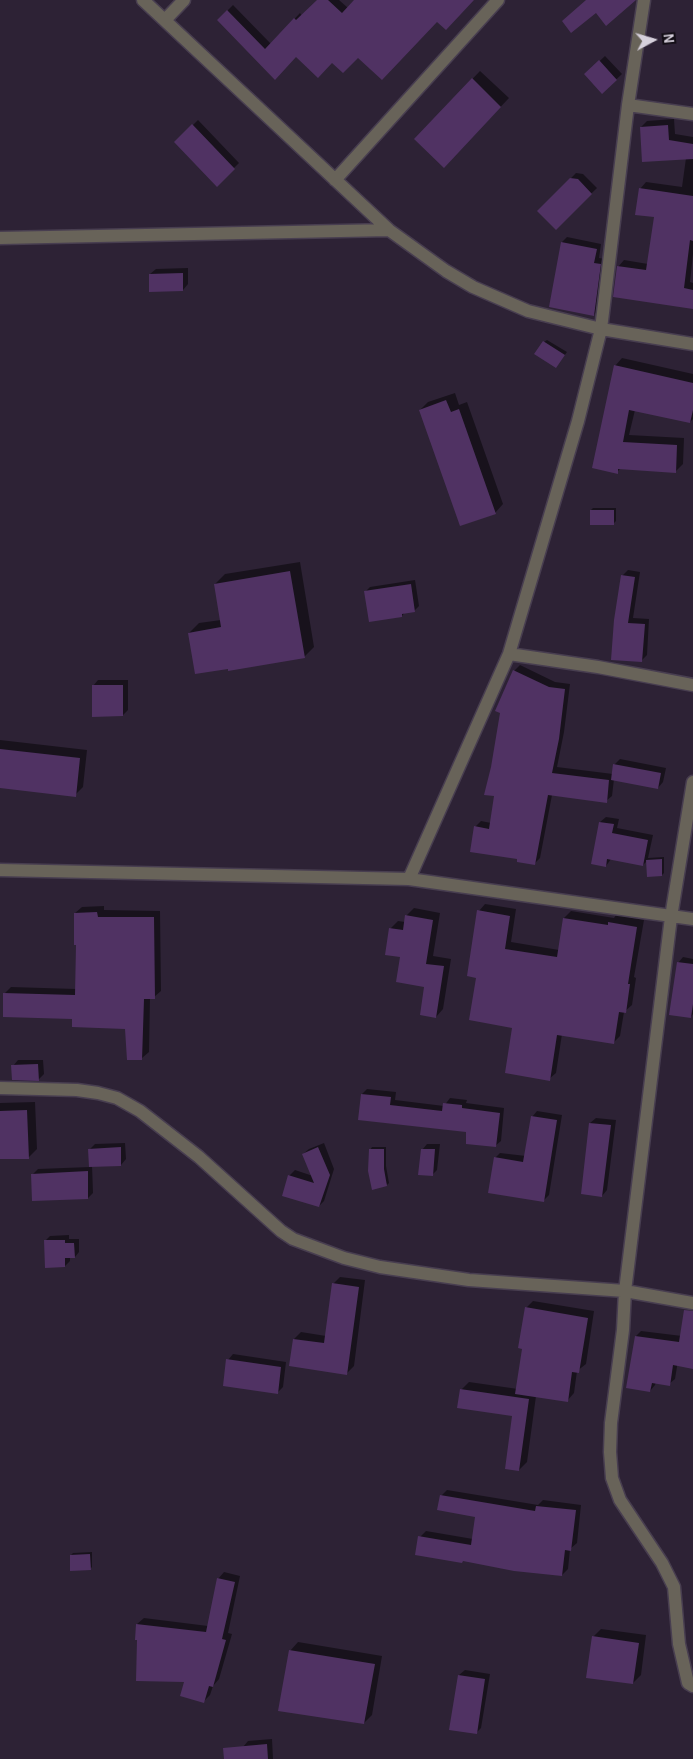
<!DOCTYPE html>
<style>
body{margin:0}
#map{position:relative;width:693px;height:1759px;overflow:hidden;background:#2d2235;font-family:"Alegreya Sans",sans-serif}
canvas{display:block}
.north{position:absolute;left:628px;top:15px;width:50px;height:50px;-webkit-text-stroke:4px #130e16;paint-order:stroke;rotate:84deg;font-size:14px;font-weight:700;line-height:20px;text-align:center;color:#d6d0dc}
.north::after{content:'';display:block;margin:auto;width:18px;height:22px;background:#d6d0dc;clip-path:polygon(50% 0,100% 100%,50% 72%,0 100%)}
</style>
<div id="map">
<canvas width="693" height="1759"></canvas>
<div class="north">N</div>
</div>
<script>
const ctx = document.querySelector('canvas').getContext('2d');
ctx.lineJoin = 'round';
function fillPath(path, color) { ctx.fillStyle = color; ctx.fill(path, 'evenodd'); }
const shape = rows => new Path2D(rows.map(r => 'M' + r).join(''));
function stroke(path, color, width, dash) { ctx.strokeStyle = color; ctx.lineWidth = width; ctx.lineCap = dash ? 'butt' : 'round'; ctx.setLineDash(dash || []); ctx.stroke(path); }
fillPath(shape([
 [318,0,339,0,348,8,356,0,473,0,358,56,332,61,296,56,275,78,218,20,233,5,271,44,300,13,302,16],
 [605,56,622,74,602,93,586,74],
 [480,71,509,98,452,158,415,139],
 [674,119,675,134,693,137,693,254,690,282,693,283,693,307,618,267,624,260,648,264,655,216,640,189,646,182,682,187,686,158,641,127,647,121],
 [198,120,239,163,217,185,176,142],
 [576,173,583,174,597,188,556,228,539,211],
 [567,237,601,244,599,258,605,259,599,309,594,315,562,242],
 [188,268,188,284,183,290,150,274,156,269],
 [547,340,567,352,556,367,544,342],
 [622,358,693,374,693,419,690,422,635,410,629,435,684,438,683,464,675,472,621,468,617,472,615,366],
 [455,393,459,405,467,402,503,504,495,513,420,410,428,402],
 [593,508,616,508,616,521,613,524,591,510],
 [300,562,314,647,304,657,189,633,199,623,221,620,215,584,225,574],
 [628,570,640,572,633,618,649,619,647,655,641,661,612,658,622,576],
 [415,580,419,606,414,611,405,612,402,616,365,592,370,587],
 [520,665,555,682,570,684,564,732,557,767,613,774,614,765,620,759,666,768,663,782,658,788,614,779,612,796,606,801,552,795,540,858,534,864,519,858,475,827,481,821,491,823,514,671],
 [98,680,128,680,128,710,123,715,93,686],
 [0,740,87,750,83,787,75,795,0,787],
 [606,817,619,819,617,828,653,835,648,858,664,857,664,873,662,875,647,861,643,865,611,859,606,866,600,822],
 [485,904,516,909,511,942,559,950,564,918,571,911,614,918,616,915,644,920,634,977,636,978,632,1005,624,1012,620,1036,613,1043,562,1034,556,1073,549,1079,477,977,479,911],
 [104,906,104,910,160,911,161,991,154,997,150,998,149,1052,142,1058,126,1028,73,1018,5,993,11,987,76,989,77,944,75,913,82,907],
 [414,908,440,913,433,956,451,959,443,1009,436,1017,426,986,401,956,390,929,398,921,405,922,406,916],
 [683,957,693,959,693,1014,691,1017,678,963],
 [18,1060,43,1060,44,1074,38,1080,13,1066],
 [367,1089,396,1092,395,1100,444,1106,450,1098,467,1100,466,1103,504,1108,501,1141,495,1146,468,1130,359,1118,362,1094],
 [35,1102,37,1149,29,1157,0,1158,0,1103],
 [537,1111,562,1115,549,1195,543,1201,495,1158,500,1153,526,1156,532,1117],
 [596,1118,616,1120,607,1190,602,1196,582,1193,590,1123],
 [125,1143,126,1159,121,1165,92,1165,93,1193,88,1198,33,1174,38,1169,90,1167,90,1149,95,1144],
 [324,1143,334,1169,324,1201,319,1206,289,1176,295,1170,313,1176,303,1154,309,1149],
 [427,1144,440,1144,437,1170,432,1175,422,1150],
 [372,1147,386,1147,386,1166,389,1183,387,1185,370,1150],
 [69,1235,69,1239,79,1239,79,1252,75,1257,70,1257,70,1261,65,1266,45,1241,50,1236],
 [340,1277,365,1280,354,1366,347,1373,291,1365,294,1339,301,1332,326,1336,333,1284],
 [533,1301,594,1311,586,1364,577,1371,574,1393,567,1401,536,1396,527,1462,519,1470,513,1415,461,1390,469,1382,518,1389,524,1348,526,1308],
 [641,1331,682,1336,675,1379,669,1384,656,1382,655,1385,650,1391,636,1336],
 [233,1354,286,1362,283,1387,278,1392,228,1360],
 [447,1490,538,1505,543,1500,581,1505,577,1543,570,1549,568,1569,562,1575,420,1537,426,1531,473,1539,477,1516,441,1496],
 [92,1552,92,1567,90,1569,71,1555,73,1553],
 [224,1572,240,1576,228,1633,232,1634,219,1679,213,1686,210,1695,204,1701,137,1624,144,1618,208,1626,218,1579],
 [601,1629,646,1635,641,1675,633,1683,593,1637],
 [298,1642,382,1656,372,1715,364,1723,290,1651],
 [465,1670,490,1674,481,1728,476,1733,459,1675],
 [272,1739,273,1759,243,1759,243,1747,248,1741]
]), '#0007');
fillPath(shape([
 [317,0,328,0,342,13,354,0,474,0,446,30,437,22,382,80,358,58,343,73,332,63,318,78,296,57,275,80,217,20,227,10,265,49,294,18,296,20],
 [586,0,636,0,606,26,596,13,571,33,562,21],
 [599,60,617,80,602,94,584,74],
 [472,78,501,107,444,168,414,139],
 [192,124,235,169,217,187,174,142],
 [668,125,669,140,693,144,693,159,642,162,640,127],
 [570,178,578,179,592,194,556,230,537,211],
 [639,188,693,196,693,241,690,240,684,288,693,290,693,309,613,297,617,266,646,270,654,217,635,215],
 [561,242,597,249,594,263,601,264,594,316,549,307],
 [183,273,183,291,149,292,149,274],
 [543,341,565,355,556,368,534,354],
 [614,365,693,383,693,410,690,423,629,410,623,442,677,445,676,473,618,469,618,474,592,468],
 [446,400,451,412,459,409,496,514,460,526,419,410],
 [590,510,614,510,614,525,590,525],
 [290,571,305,658,228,671,228,669,195,674,188,633,221,627,214,584],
 [621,575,635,577,628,623,645,624,642,662,611,660,614,620],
 [411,584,415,612,402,614,402,617,369,622,364,591],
 [513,670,549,687,565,689,559,739,552,773,609,780,607,803,548,795,535,865,517,862,517,859,470,852,474,826,489,829,494,796,484,795,491,767,500,713,495,711],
 [92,685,123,685,123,716,92,717],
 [0,749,80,758,76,797,0,788],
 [613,764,661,773,658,789,611,780],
 [599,822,614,824,612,833,648,840,643,866,607,859,606,867,591,864],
 [662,859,662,876,647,877,646,860],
 [477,910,510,916,505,949,557,957,563,918,608,925,608,922,637,927,628,984,630,984,626,1013,619,1012,614,1044,557,1035,550,1081,505,1073,512,1028,469,1020,476,978,467,976],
 [97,912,98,917,154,917,155,999,144,999,142,1060,127,1060,125,1029,72,1027,72,1019,3,1017,3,993,75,995,76,945,74,945,74,913],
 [405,915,433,920,426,964,444,966,436,1018,420,1015,424,987,396,982,400,957,385,955,389,928,403,930],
 [677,962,693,964,693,1004,691,1018,669,1015],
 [38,1064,39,1081,12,1080,11,1065],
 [361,1094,391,1097,390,1105,442,1111,443,1103,462,1105,462,1108,500,1113,496,1147,466,1144,466,1132,358,1120],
 [27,1110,29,1159,0,1159,0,1111],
 [531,1116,557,1120,544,1202,488,1193,494,1157,523,1162],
 [589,1123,611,1125,602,1197,581,1194],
 [121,1147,121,1166,89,1167,88,1149],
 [318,1147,330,1175,319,1207,282,1196,288,1175,314,1183,302,1154],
 [369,1149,384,1149,384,1169,387,1186,372,1190,368,1171],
 [421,1149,435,1149,433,1176,418,1175],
 [88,1171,88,1199,32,1201,31,1174],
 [44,1240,65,1240,65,1243,74,1243,75,1258,65,1258,65,1267,45,1268],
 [332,1283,359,1287,347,1375,289,1366,293,1339,324,1343],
 [525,1307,588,1318,579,1373,572,1372,568,1402,515,1394,522,1349,518,1348],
 [684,1310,693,1311,693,1369,673,1365,670,1386,652,1383,650,1392,626,1388,635,1336,679,1342],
 [226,1359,281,1367,278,1394,223,1386],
 [460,1389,529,1399,519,1471,505,1469,512,1416,457,1408],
 [440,1495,535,1511,536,1506,576,1510,571,1551,565,1550,562,1576,514,1571,463,1561,462,1563,415,1555,418,1536,471,1545,475,1517,437,1510],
 [90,1554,91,1570,70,1571,70,1555],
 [217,1578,235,1582,222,1639,226,1640,213,1687,209,1686,204,1703,180,1696,184,1682,136,1681,137,1640,135,1640,136,1624,206,1632],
 [592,1636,639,1643,633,1684,586,1678],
 [289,1650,375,1664,364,1724,278,1711],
 [458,1675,485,1679,477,1734,449,1730],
 [267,1744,268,1759,224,1759,223,1748]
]), '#503263');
const minor = shape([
 [143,0,389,230,446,271,473,287,528,311,601,329,693,344],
 [165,20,184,0],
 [628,105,693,114],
 [335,180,498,0],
 [0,238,389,230],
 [509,654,598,667,693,685],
 [693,782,671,917,625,1291,623,1330,611,1423,610,1452,612,1478,620,1500,662,1563,674,1587,679,1644,688,1683,693,1686],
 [0,870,409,879,693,919],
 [409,879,509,654,578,421,601,329,628,105,644,0],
 [0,1088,77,1090,98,1093,117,1098,140,1111,199,1157,281,1231,293,1239,344,1258,380,1267,469,1280,625,1291,693,1303]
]);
stroke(minor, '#483e50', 15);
stroke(minor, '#686359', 12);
</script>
